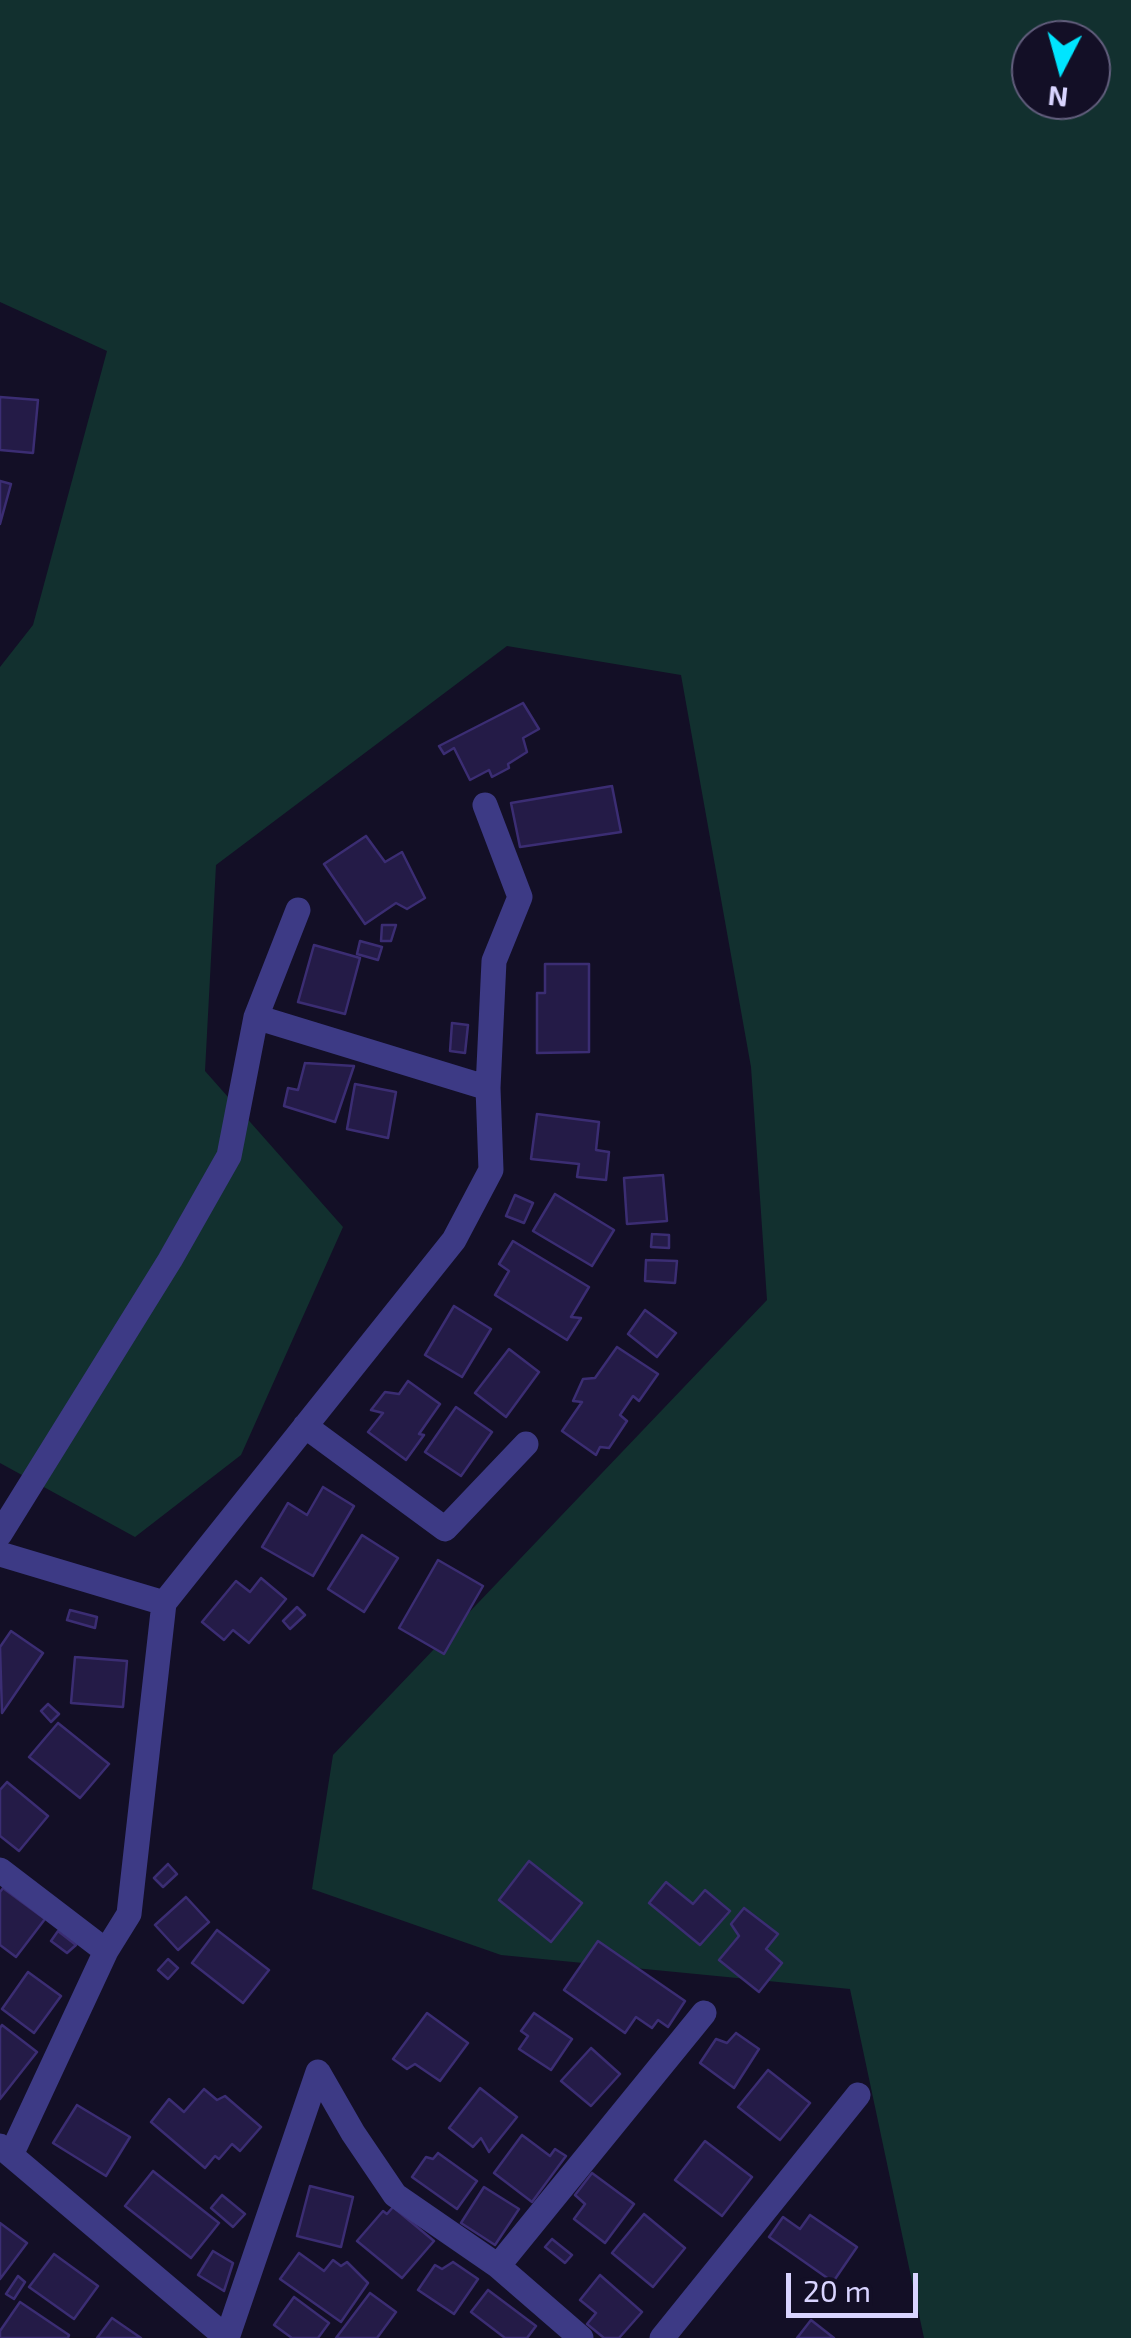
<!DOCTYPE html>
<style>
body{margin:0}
#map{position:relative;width:1131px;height:2338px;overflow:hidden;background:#130f26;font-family:"Exo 2",sans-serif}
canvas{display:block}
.north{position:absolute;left:1011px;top:20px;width:100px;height:100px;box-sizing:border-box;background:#130f26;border:2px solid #625e7d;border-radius:50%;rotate:186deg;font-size:28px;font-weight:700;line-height:40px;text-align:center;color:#d9d4ff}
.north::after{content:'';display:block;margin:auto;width:35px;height:45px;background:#00e5ff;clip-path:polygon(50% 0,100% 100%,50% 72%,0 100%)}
.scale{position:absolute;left:786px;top:2273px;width:132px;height:45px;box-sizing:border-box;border:5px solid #d9d4ff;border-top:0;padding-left:12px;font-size:30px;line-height:35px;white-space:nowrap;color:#d9d4ff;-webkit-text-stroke:8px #130f26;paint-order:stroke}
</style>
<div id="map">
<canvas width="1131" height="2338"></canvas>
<div class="north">N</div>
<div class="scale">20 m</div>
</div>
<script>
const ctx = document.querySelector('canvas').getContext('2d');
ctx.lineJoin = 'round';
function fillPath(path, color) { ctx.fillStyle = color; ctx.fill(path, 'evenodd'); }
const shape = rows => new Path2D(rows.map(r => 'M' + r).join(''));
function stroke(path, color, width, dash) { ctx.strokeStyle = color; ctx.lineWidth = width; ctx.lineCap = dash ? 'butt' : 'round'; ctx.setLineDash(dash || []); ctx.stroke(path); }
fillPath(shape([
 [0,0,1131,0,1131,2338,924,2338,850,1989,501,1955,312,1889,333,1755,767,1300,751,1067,681,675,507,646,216,865,205,1071,343,1227,241,1455,135,1537,0,1463,0,667,33,625,107,351,0,302],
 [1031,40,1091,40,1091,100,1031,100]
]), '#12302f');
const building = shape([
 [0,397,38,400,33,453,0,450,0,397],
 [0,481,11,484,0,524,0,481],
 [523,703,539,729,523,738,527,752,508,764,509,768,492,777,489,770,470,780,454,748,444,754,439,746,523,703],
 [612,786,621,832,520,847,511,803,612,786],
 [366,836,385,862,402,852,425,898,407,909,396,903,365,924,324,864,366,836],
 [382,925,396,925,391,941,381,941,382,925],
 [360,941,382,947,378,960,357,954,360,941],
 [314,945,360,958,345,1014,298,1002,314,945],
 [545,964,589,964,589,1052,537,1053,537,993,545,993,545,964],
 [452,1023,468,1025,465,1053,450,1051,452,1023],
 [305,1063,354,1066,335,1122,284,1106,288,1088,298,1090,305,1063],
 [355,1084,396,1092,388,1138,347,1129,355,1084],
 [537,1114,599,1122,596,1150,609,1152,606,1180,577,1177,579,1164,531,1159,537,1114],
 [663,1175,667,1221,627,1224,624,1178,663,1175],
 [555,1194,614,1230,592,1266,533,1231,555,1194],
 [515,1195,533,1203,524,1223,506,1216,515,1195],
 [652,1234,669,1235,669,1248,651,1247,652,1234],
 [513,1241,589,1287,571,1317,581,1318,567,1340,495,1295,509,1271,499,1264,513,1241],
 [646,1260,677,1261,675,1283,645,1281,646,1260],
 [454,1306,491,1329,462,1377,425,1355,454,1306],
 [645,1310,676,1333,657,1357,628,1334,645,1310],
 [617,1347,658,1374,639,1401,633,1396,620,1415,627,1421,609,1448,600,1447,596,1455,562,1431,582,1402,573,1401,583,1379,595,1378,617,1347],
 [509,1349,539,1372,506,1417,475,1393,509,1349],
 [408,1381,440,1404,419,1434,424,1435,406,1460,368,1432,383,1413,371,1410,385,1392,399,1394,408,1381],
 [456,1407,492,1432,461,1476,425,1452,456,1407],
 [323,1487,354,1506,313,1576,262,1547,288,1503,307,1515,323,1487],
 [362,1535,398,1558,364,1612,328,1589,362,1535],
 [438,1560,483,1586,444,1654,399,1628,438,1560],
 [261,1578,286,1599,249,1643,233,1630,224,1640,202,1622,236,1581,250,1592,261,1578],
 [297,1607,305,1615,290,1629,283,1621,297,1607],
 [70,1610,97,1617,95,1628,67,1620,70,1610],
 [11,1631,43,1653,2,1713,0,1647,11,1631],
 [75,1657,127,1661,123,1707,71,1703,75,1657],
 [48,1704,59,1714,51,1722,41,1711,48,1704],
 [58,1723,109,1764,80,1798,29,1757,58,1723],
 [7,1782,48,1816,19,1851,0,1836,0,1790,7,1782],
 [529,1861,582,1903,551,1942,499,1900,529,1861],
 [168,1864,177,1874,163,1887,154,1878,168,1864],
 [666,1882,693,1904,705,1890,730,1911,700,1945,649,1903,666,1882],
 [3,1888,45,1919,16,1957,0,1945,0,1892,3,1888],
 [186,1897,209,1922,178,1950,155,1925,186,1897],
 [744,1908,778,1934,766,1949,782,1963,759,1992,719,1960,739,1936,731,1924,744,1908],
 [217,1930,269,1970,243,2003,192,1963,217,1930],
 [58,1931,76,1945,67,1953,51,1941,58,1931],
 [598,1941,685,2001,668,2027,658,2020,652,2028,636,2017,625,2033,564,1990,598,1941],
 [168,1959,178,1968,168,1979,158,1970,168,1959],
 [28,1972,61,1996,34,2033,2,2009,28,1972],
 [427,2013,468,2043,440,2081,415,2064,407,2069,393,2059,427,2013],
 [534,2013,572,2039,551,2070,519,2049,528,2036,521,2031,534,2013],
 [2,2025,37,2052,0,2099,0,2028,2,2025],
 [736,2033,759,2049,734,2088,700,2063,716,2039,727,2043,736,2033],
 [591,2048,620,2074,591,2106,561,2081,591,2048],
 [768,2070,810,2103,780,2140,738,2107,768,2070],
 [480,2088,517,2117,489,2152,481,2138,473,2147,449,2128,480,2088],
 [204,2089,217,2100,225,2096,261,2127,240,2151,232,2144,219,2159,215,2156,205,2168,151,2122,169,2099,184,2112,204,2089],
 [77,2105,130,2137,106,2176,53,2143,77,2105],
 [522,2135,550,2156,555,2149,566,2156,532,2202,494,2173,522,2135],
 [705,2141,752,2177,722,2216,675,2180,705,2141],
 [438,2153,477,2181,457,2209,412,2177,426,2157,433,2159,438,2153],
 [153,2171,219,2223,191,2258,125,2206,153,2171],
 [592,2173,634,2204,605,2243,574,2219,585,2204,575,2195,592,2173],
 [310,2186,353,2197,341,2247,297,2236,310,2186],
 [484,2187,519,2209,495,2245,461,2223,484,2187],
 [222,2195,245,2214,233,2227,211,2208,222,2195],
 [393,2207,434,2241,402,2278,357,2241,383,2211,387,2214,393,2207],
 [644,2214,685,2248,653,2287,612,2253,644,2214],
 [810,2215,857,2247,833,2282,769,2237,783,2217,800,2229,810,2215],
 [0,2223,27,2243,0,2279,0,2223],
 [552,2239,572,2255,565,2263,545,2247,552,2239],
 [213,2251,233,2263,224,2291,198,2275,213,2251],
 [299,2253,324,2271,333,2260,341,2266,347,2262,368,2283,341,2322,280,2279,299,2253],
 [54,2254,98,2286,74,2319,29,2287,54,2254],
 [453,2262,478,2279,454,2314,418,2290,435,2265,442,2269,453,2262],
 [600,2275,642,2312,619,2338,604,2338,587,2324,596,2313,580,2300,600,2275],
 [18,2276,25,2282,14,2299,6,2294,18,2276],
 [488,2290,536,2326,527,2338,505,2338,471,2312,488,2290],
 [370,2293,396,2312,377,2338,336,2338,370,2293],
 [294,2297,329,2323,318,2338,292,2338,274,2325,294,2297],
 [20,2302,69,2335,68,2338,0,2338,0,2331,20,2302],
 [112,2318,141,2338,97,2338,112,2318],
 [811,2320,834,2338,797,2338,811,2320]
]);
fillPath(building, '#241b47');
stroke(building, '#3b2d73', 2.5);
stroke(shape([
 [256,1017,488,1088],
 [305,1426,445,1529,526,1444],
 [0,1534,170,1260,229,1156,256,1017,298,910],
 [0,1554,164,1603,454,1240,491,1170,488,1088,494,961,520,897,485,805],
 [0,1870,106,1951],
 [0,2146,227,2338],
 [11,2155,106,1951,129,1914,164,1603],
 [498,2266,581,2338],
 [227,2338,318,2072,353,2133,395,2195,498,2266,704,2013],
 [662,2338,858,2095]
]), '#3d3a85', 25);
</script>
